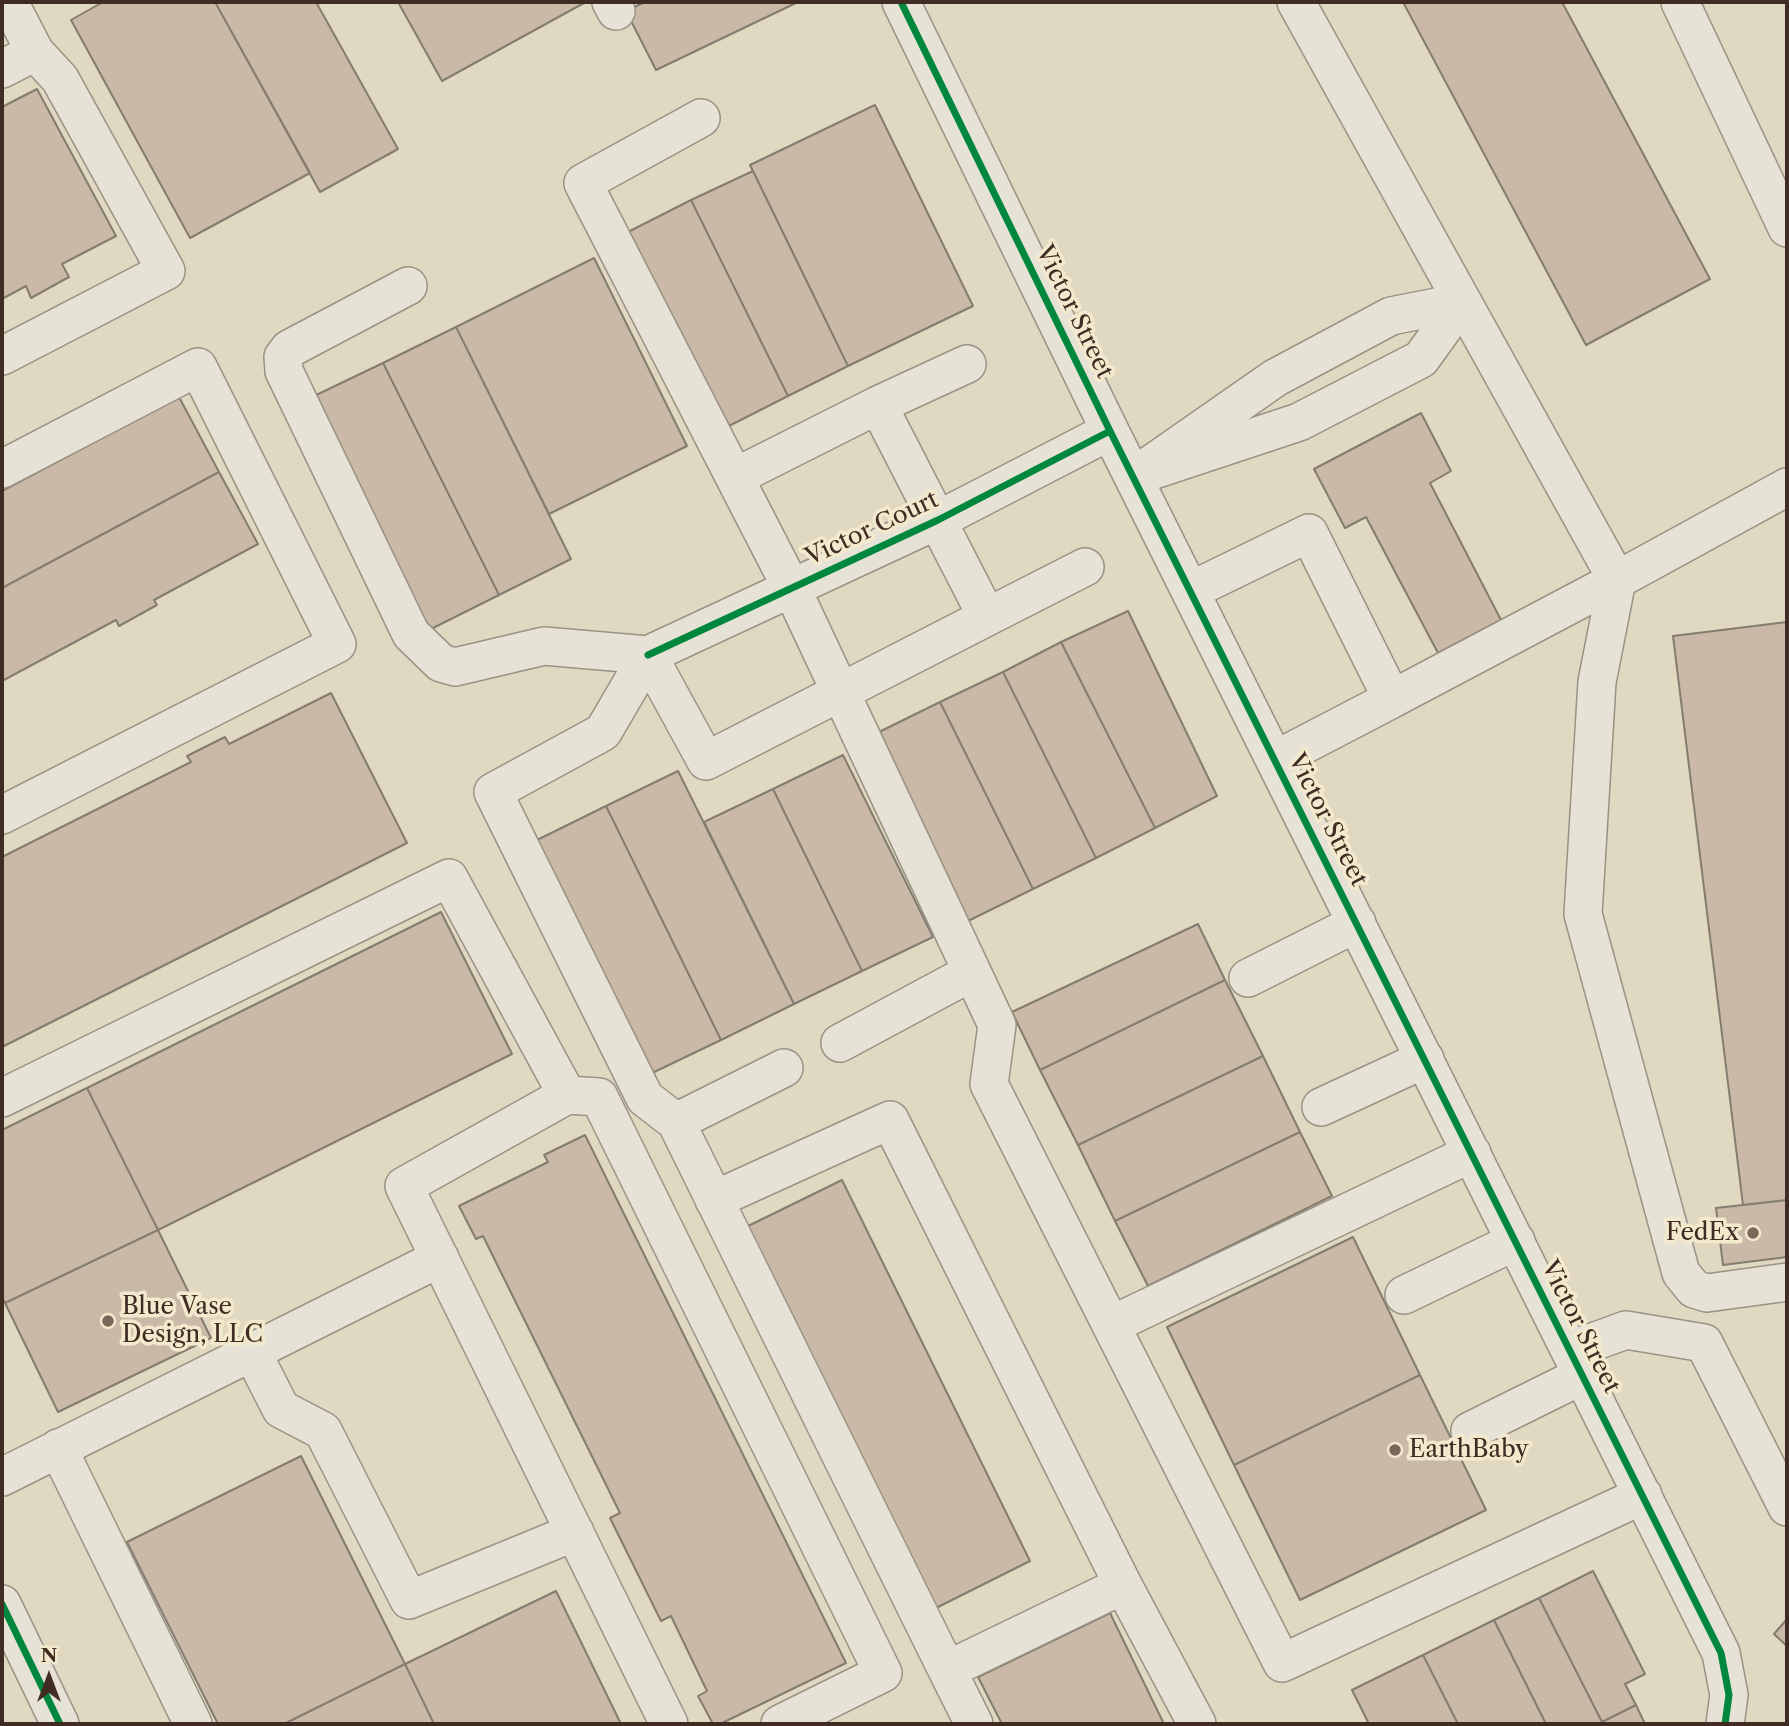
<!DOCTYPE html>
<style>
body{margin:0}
#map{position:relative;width:1789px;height:1726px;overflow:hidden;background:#e0d8c0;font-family:"Libre Caslon Text",serif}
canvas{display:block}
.frame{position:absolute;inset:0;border:4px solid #412c23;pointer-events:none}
.north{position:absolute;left:14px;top:1642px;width:70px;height:70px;-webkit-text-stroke:5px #f3eace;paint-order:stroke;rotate:0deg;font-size:19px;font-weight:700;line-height:28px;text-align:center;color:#412c23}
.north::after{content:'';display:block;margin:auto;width:24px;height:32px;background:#412c23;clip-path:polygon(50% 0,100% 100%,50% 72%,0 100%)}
</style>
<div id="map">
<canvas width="1789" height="1726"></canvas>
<div class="frame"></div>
<div class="north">N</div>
</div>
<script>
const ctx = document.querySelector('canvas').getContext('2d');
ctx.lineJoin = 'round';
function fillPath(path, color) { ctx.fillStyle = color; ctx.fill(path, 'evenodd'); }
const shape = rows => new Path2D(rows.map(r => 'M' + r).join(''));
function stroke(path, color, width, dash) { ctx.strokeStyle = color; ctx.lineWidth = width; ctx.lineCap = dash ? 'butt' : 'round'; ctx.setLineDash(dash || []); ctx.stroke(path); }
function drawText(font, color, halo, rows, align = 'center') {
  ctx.font = font + ' "Libre Caslon Text",serif'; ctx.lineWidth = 7; ctx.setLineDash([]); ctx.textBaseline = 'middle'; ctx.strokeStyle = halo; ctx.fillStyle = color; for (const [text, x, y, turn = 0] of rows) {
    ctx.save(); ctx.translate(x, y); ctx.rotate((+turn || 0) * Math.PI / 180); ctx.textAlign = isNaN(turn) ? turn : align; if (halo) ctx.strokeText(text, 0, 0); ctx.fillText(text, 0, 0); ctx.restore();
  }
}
const building = shape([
 [103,2,215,2,310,173,190,238,71,20,103,2],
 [215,2,316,2,398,149,320,192,215,2],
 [398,2,584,2,584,3,442,81,398,2],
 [645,2,798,2,656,70,626,11,645,2],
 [1403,2,1562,2,1710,279,1586,345,1403,2],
 [37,89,116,236,62,264,69,277,31,298,26,286,2,299,2,107,37,89],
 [875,105,973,306,848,366,750,165,875,105],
 [753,171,848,366,788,396,691,200,753,171],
 [691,200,788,396,723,429,626,233,691,200],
 [594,258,687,446,549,514,456,327,594,258],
 [456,327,571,559,499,595,383,363,456,327],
 [383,363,499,595,427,631,310,398,383,363],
 [179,397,219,472,2,588,2,491,179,397],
 [1421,413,1451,471,1430,483,1501,620,1438,653,1366,517,1345,528,1314,469,1421,413],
 [219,472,258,544,154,600,157,605,119,626,116,620,2,681,2,588,219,472],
 [1128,611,1217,796,1155,828,1061,642,1128,611],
 [1787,622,1787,1200,1743,1205,1673,636,1787,622],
 [1061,642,1155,828,1096,858,1003,672,1061,642],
 [1003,672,1096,858,1033,889,940,702,1003,672],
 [331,693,407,843,2,1047,2,857,191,762,187,756,225,737,229,744,331,693],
 [940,702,1033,889,968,921,875,734,940,702],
 [843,755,933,937,862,971,773,789,843,755],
 [678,771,794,1004,721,1040,606,806,678,771],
 [773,789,862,971,794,1004,704,822,773,789],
 [606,806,721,1040,648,1075,533,842,606,806],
 [441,912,512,1054,158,1230,87,1088,441,912],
 [1198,924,1225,980,1040,1070,1012,1012,1198,924],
 [1225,980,1263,1056,1078,1145,1040,1070,1225,980],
 [1263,1056,1300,1132,1115,1221,1078,1145,1263,1056],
 [87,1088,158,1230,5,1303,2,1297,2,1130,87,1088],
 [1300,1132,1332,1196,1148,1286,1115,1221,1300,1132],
 [585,1135,846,1663,720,1724,713,1724,698,1696,707,1691,671,1616,661,1621,610,1518,620,1513,483,1236,476,1239,459,1206,548,1162,544,1155,585,1135],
 [842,1180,1030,1561,930,1611,742,1229,842,1180],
 [1787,1200,1787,1257,1723,1265,1716,1208,1787,1200],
 [158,1230,211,1338,58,1412,5,1303,158,1230],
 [1353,1237,1420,1375,1234,1465,1167,1327,1353,1237],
 [1420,1375,1486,1510,1300,1600,1234,1465,1420,1375],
 [301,1456,405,1664,284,1724,218,1724,127,1542,301,1456],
 [1593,1571,1645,1674,1625,1684,1636,1705,1602,1722,1539,1598,1593,1571],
 [556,1591,621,1724,434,1724,405,1664,556,1591],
 [1539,1598,1602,1722,1636,1705,1645,1724,1546,1724,1494,1620,1539,1598],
 [1110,1613,1164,1724,1002,1724,978,1677,1110,1613],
 [1787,1619,1787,1646,1774,1634,1787,1619],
 [1494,1620,1546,1724,1458,1724,1423,1655,1494,1620],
 [1423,1655,1458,1724,1369,1724,1352,1690,1423,1655],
 [405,1664,434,1724,284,1724,405,1664]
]);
fillPath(building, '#cab9a6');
stroke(building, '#837c6f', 2);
const minor = shape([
 [611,2,616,11],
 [901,2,1110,431,1721,1653,1729,1695,1725,1724],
 [1296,2,1617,580,1787,487],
 [1680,2,1787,228],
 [2,69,35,52,9,2],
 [701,118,583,183,792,589,997,1025,989,1084,1282,1663,1643,1495],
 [408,286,289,349,283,357,284,371,411,634,441,663,455,667,544,646,648,655,938,520,1110,431],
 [1462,302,1421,359,1299,422,1133,477,1275,378,1391,316,1462,302],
 [2,356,166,271,60,79,35,52],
 [2,469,198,367,337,644,2,815],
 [735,477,878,405],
 [1617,580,1597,682,1583,914,1681,1273,1694,1289,1707,1293,1787,1282],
 [1190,591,1309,533,1392,699,1275,760],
 [987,617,1085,567],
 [648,655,603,732,493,792,645,1098,676,1122,947,1670],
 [648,655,706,761,987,617,878,405,967,364],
 [1392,699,1617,580],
 [1248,978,1357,923],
 [840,1043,972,972],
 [567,1095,599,1097,883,1673,780,1724],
 [2,1098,449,878,567,1095,404,1186,669,1724],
 [1321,1107,1425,1059],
 [676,1122,784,1068],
 [714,1200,890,1120,1123,1585],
 [1404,1295,1516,1241],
 [1111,1325,1472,1153],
 [1571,1350,1626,1330,1704,1343,1787,1507],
 [252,1352,281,1409,323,1431,409,1600,575,1532],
 [1470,1431,1583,1375],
 [58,1448,193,1724],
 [2,1477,440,1258],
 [2,1604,60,1724],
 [974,1724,947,1670,1123,1585,1197,1724]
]);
stroke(minor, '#9a9284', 40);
stroke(minor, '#e6e2d6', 37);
stroke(shape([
 [901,2,1110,431,1721,1653,1729,1695,1725,1724],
 [648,655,938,520,1110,431],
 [2,1604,60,1724]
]), '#00873e', 7);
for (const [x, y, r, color] of [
 [1753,1233,7,"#79685a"],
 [108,1321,7,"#79685a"],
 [1395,1450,7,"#79685a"]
]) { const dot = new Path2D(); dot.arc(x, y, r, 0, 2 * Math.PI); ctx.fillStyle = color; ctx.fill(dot); stroke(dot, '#f3eace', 2.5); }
drawText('24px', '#412c23', '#f3eace', [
 ["Victor Street",1074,312,64],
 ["Victor Court",872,529,-25],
 ["Victor Street",1327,820,63],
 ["Victor Street",1580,1327,63]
]);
drawText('24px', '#412c23', '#f3eace', [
 ["FedEx",1739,1233,"right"],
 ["Blue Vase",122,1307],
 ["Design, LLC",122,1335],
 ["EarthBaby",1409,1450]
], 'left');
</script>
